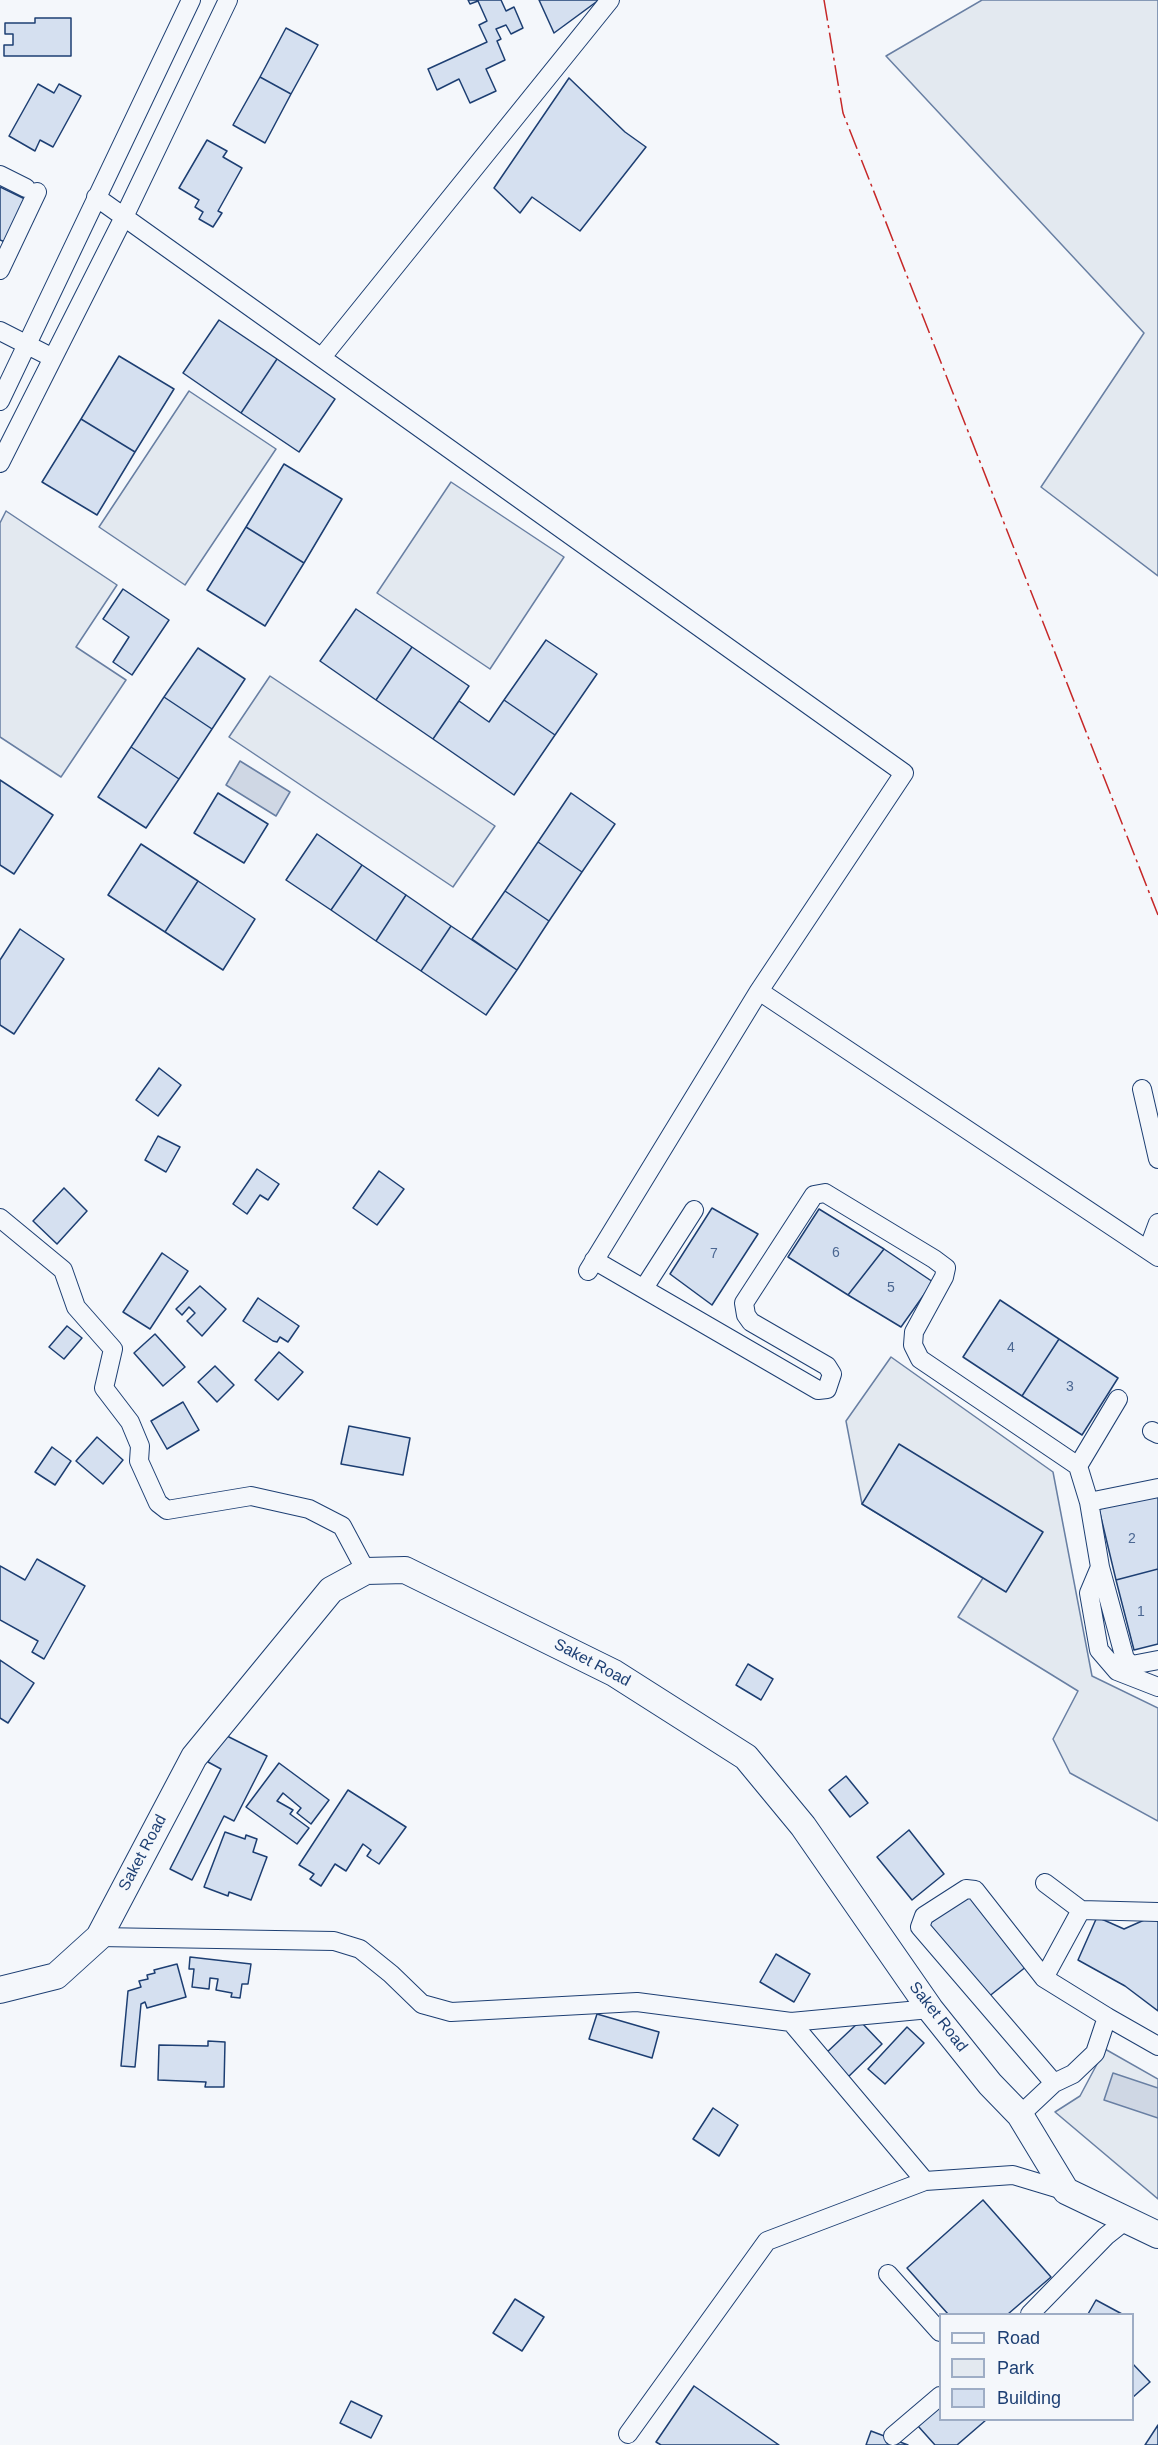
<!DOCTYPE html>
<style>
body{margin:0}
#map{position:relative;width:1158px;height:2445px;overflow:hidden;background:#f4f7fb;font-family:Helvetica,sans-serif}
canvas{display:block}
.legend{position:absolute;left:939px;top:2313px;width:195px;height:108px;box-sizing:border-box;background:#f4f7fb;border:2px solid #9eadc5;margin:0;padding:8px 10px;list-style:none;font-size:18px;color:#1d3f73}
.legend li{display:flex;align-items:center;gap:12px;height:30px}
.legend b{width:30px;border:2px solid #9eadc5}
</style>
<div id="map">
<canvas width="1158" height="2445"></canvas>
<ul class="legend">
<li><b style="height:8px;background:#f4f7fb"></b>Road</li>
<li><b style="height:16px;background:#e3e9f0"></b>Park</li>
<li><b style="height:16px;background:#d5e0f0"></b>Building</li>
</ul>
</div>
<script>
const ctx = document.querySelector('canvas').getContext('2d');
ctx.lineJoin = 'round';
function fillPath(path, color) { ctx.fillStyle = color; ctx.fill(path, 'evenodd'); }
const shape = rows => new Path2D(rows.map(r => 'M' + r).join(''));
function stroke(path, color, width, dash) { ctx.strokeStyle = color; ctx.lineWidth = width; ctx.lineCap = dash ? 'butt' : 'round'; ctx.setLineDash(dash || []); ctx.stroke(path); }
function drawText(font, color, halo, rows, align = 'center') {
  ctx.font = font + ' Helvetica,sans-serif'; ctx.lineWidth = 4.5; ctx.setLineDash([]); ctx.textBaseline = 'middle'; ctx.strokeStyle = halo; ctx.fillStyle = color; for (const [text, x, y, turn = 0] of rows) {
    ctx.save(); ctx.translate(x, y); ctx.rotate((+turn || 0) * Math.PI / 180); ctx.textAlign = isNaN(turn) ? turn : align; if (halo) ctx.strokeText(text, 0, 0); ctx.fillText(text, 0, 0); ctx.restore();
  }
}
const green = shape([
 [982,0,1158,0,1158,576,1041,487,1144,333,886,56,982,0],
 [189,391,276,449,185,585,99,527,189,391],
 [451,482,564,557,490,669,377,593,451,482],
 [6,511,117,585,76,647,126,680,61,777,0,737,0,523,6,511],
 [270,676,495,826,453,887,229,737,270,676],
 [891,1357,1053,1472,1092,1676,1158,1708,1158,1821,1070,1773,1053,1739,1078,1691,958,1617,983,1578,862,1504,846,1421,891,1357],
 [1105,2049,1158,2079,1158,2199,1055,2112,1080,2096,1105,2049]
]);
fillPath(green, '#e3e9f0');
stroke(green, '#687fa3', 1.5);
const water = shape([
 [240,761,290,792,276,816,226,785,240,761],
 [1113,2073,1158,2088,1158,2118,1104,2100,1113,2073]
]);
fillPath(water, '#cfd7e4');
stroke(water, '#687fa3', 1.5);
const building = shape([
 [468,0,501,0,506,11,514,7,523,28,511,34,506,25,496,29,501,39,497,41,505,60,486,69,496,91,470,103,459,79,437,90,428,69,487,42,479,25,487,21,478,1,470,4,468,0],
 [539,0,599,0,554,33,539,0],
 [35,18,71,18,71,56,4,56,4,45,13,45,13,34,5,34,5,23,35,23,35,18],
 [286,28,318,45,291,94,260,77,286,28],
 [260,77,291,94,265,143,233,125,260,77],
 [569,78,625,132,646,147,580,231,532,197,520,213,494,188,569,78],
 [38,84,54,93,59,84,81,96,53,147,40,140,35,151,9,136,38,84],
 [207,140,227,151,223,157,242,168,218,211,222,213,213,227,199,219,203,212,195,207,199,200,179,188,207,140],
 [0,187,27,200,5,242,0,240,0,187],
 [219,320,277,359,241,413,183,373,219,320],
 [119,356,174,389,135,452,81,419,119,356],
 [277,359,335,399,299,452,241,413,277,359],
 [81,419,135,452,97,515,42,482,81,419],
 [284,464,342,499,304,563,246,527,284,464],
 [246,527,304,563,265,626,207,590,246,527],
 [123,589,169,620,132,675,113,662,129,637,103,619,123,589],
 [356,609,412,647,376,700,320,661,356,609],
 [546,640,597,674,555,735,504,700,546,640],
 [412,647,469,686,433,739,376,700,412,647],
 [198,648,245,679,212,729,164,697,198,648],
 [164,697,212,729,179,779,131,747,164,697],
 [504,700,555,735,514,795,433,739,459,701,489,722,504,700],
 [131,747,179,779,146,828,98,797,131,747],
 [0,780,53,815,14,874,0,865,0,780],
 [218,793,268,824,244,863,194,833,218,793],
 [571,793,615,824,582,872,538,842,571,793],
 [317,834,362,865,331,910,286,880,317,834],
 [538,842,582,872,549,921,505,891,538,842],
 [141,844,198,881,165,932,108,895,141,844],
 [362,865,406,895,376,941,331,910,362,865],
 [198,881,255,919,223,970,165,932,198,881],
 [505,891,549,921,517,970,472,939,505,891],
 [406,895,451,926,421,971,376,941,406,895],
 [451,926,517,970,486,1015,421,971,451,926],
 [20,929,64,959,14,1034,0,1025,0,960,20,929],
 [159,1068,181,1085,158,1116,136,1100,159,1068],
 [158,1136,180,1147,166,1172,145,1160,158,1136],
 [257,1169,279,1184,268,1200,260,1195,247,1214,233,1204,257,1169],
 [379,1171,404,1189,377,1225,353,1208,379,1171],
 [64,1188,87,1211,57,1244,33,1221,64,1188],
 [712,1208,758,1234,712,1305,670,1274,712,1208],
 [819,1209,884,1249,848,1295,788,1257,819,1209],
 [884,1249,933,1282,901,1327,848,1295,884,1249],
 [162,1253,188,1271,150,1329,123,1312,162,1253],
 [200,1286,226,1309,202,1336,187,1321,195,1313,189,1307,182,1315,176,1309,200,1286],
 [258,1298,299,1326,288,1342,280,1337,277,1342,273,1341,243,1321,258,1298],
 [1000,1300,1059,1339,1022,1396,963,1357,1000,1300],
 [67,1326,82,1338,64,1359,49,1347,67,1326],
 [155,1334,185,1367,163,1386,134,1353,155,1334],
 [1059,1339,1118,1378,1082,1435,1022,1396,1059,1339],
 [279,1352,303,1372,278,1400,255,1380,279,1352],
 [215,1366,234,1385,217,1402,198,1382,215,1366],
 [183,1402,199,1430,167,1449,151,1421,183,1402],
 [349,1426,410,1438,403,1475,341,1464,349,1426],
 [97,1437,123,1460,103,1484,76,1461,97,1437],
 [899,1444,1043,1532,1006,1592,862,1504,899,1444],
 [52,1447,71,1461,55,1485,35,1472,52,1447],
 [1158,1495,1158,1569,1116,1580,1099,1509,1158,1495],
 [37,1559,85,1586,44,1659,32,1652,38,1641,0,1620,0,1566,25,1580,37,1559],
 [1158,1569,1158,1644,1134,1650,1116,1580,1158,1569],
 [0,1660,34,1683,8,1723,0,1718,0,1660],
 [748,1664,773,1679,761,1700,736,1685,748,1664],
 [223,1734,267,1756,234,1821,224,1816,192,1880,170,1869,221,1769,208,1762,223,1734],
 [279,1763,329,1800,311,1824,297,1813,301,1808,283,1793,277,1801,293,1810,290,1814,309,1828,297,1844,246,1807,279,1763],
 [846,1776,868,1803,850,1817,829,1790,846,1776],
 [348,1790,406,1827,379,1864,367,1856,371,1850,363,1844,346,1871,335,1864,321,1886,310,1879,314,1874,299,1865,348,1790],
 [909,1830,944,1874,912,1900,877,1857,909,1830],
 [225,1832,245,1839,246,1835,257,1839,253,1852,267,1857,251,1900,229,1892,228,1896,204,1887,225,1832],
 [968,1892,1027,1966,987,1998,929,1924,968,1892],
 [1097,1917,1124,1929,1151,1917,1158,1922,1158,2011,1125,1986,1078,1960,1097,1917],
 [776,1954,810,1974,794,2002,760,1982,776,1954],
 [190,1957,251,1964,248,1984,242,1984,240,1998,231,1997,232,1993,216,1990,218,1979,210,1978,209,1989,192,1987,194,1969,189,1969,190,1957],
 [177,1964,186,1997,147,2008,145,2002,141,2004,135,2067,121,2066,128,1991,141,1987,139,1981,148,1979,147,1975,155,1973,154,1970,177,1964],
 [597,2014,659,2032,652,2058,589,2039,597,2014],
 [860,2021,882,2044,846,2079,824,2055,860,2021],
 [907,2027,924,2043,885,2084,868,2069,907,2027],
 [208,2041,225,2042,224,2087,205,2087,206,2082,158,2080,159,2045,208,2046,208,2041],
 [713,2108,738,2125,719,2156,693,2139,713,2108],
 [983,2200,1051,2277,1008,2314,948,2314,907,2268,983,2200],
 [515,2299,544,2317,522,2351,493,2333,515,2299],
 [1096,2300,1122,2314,1088,2314,1096,2300],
 [1132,2363,1150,2382,1132,2398,1132,2363],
 [694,2386,779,2445,661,2445,656,2442,694,2386],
 [351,2401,382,2416,371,2438,340,2423,351,2401],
 [940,2406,940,2420,986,2420,957,2445,935,2445,918,2426,940,2406],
 [1158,2425,1158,2445,1145,2445,1158,2425],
 [871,2431,908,2445,866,2445,871,2431]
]);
fillPath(building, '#d5e0f0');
stroke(building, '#1d3f73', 1.5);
const street = shape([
 [0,175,26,188],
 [96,197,904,773,759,991,1158,1257],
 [0,270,37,192],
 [0,331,53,358],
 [322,357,610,0],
 [0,401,191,0],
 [0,463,124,217,228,0],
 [1142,1089,1158,1159],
 [0,1218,63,1270,76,1307,113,1349,104,1388,130,1422,140,1446,139,1461,158,1503,167,1510,251,1496,309,1509,342,1526,366,1571],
 [1148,1250,1158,1223],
 [594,1260,818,1390,827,1389,832,1374,827,1366,751,1322,746,1315,744,1303,814,1195,825,1193,934,1259,946,1268,944,1277,914,1332,913,1345,920,1359,1078,1466,1089,1502,1100,1567,1089,1593,1099,1650,1117,1671,1158,1687],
 [588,1271,759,991],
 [644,1288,694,1210],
 [1152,1431,1158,1434],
 [1078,1466,1118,1399],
 [1089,1502,1158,1488],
 [1100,1567,1125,1659,1132,1665,1158,1660],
 [1045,1883,1081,1910],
 [99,1937,334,1941,360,1949,391,1974,422,2004,451,2012,637,2002,791,2022,930,2009],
 [1044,1978,1081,1910,1158,1912],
 [791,2022,925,2181],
 [1054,2083,920,1927,924,1916,966,1889,975,1890,1044,1978,1107,2017],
 [1020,2115,1054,2083,1073,2074,1095,2053,1107,2017,1158,2046],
 [888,2274,940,2332],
 [1030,2314,1106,2236,1125,2221],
 [628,2434,767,2241,925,2181,1013,2175,1066,2191],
 [893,2436,940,2396]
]);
const secondary = shape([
 [0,1990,56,1976,99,1937,194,1757,331,1590,366,1571,405,1570,614,1673,746,1757,803,1826,930,2009,990,2084,1020,2115,1066,2191,1158,2235]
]);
stroke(street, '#1d3f73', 20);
stroke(secondary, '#1d3f73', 28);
stroke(street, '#f4f7fb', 18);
stroke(secondary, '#f4f7fb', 26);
stroke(shape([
 [824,0,843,113,1158,915]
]), '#c62828', 1.5, [21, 4.5, 3, 4.5]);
drawText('14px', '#4b6792', null, [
 ["6",836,1253],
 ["7",714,1254],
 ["5",891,1288],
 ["4",1011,1348],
 ["3",1070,1387],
 ["2",1132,1539],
 ["1",1141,1612]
]);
drawText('16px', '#1d3f73', '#f4f7fb', [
 ["Saket Road",592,1663,28],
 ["Saket Road",143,1853,-62],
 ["Saket Road",938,2017,52]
]);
</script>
